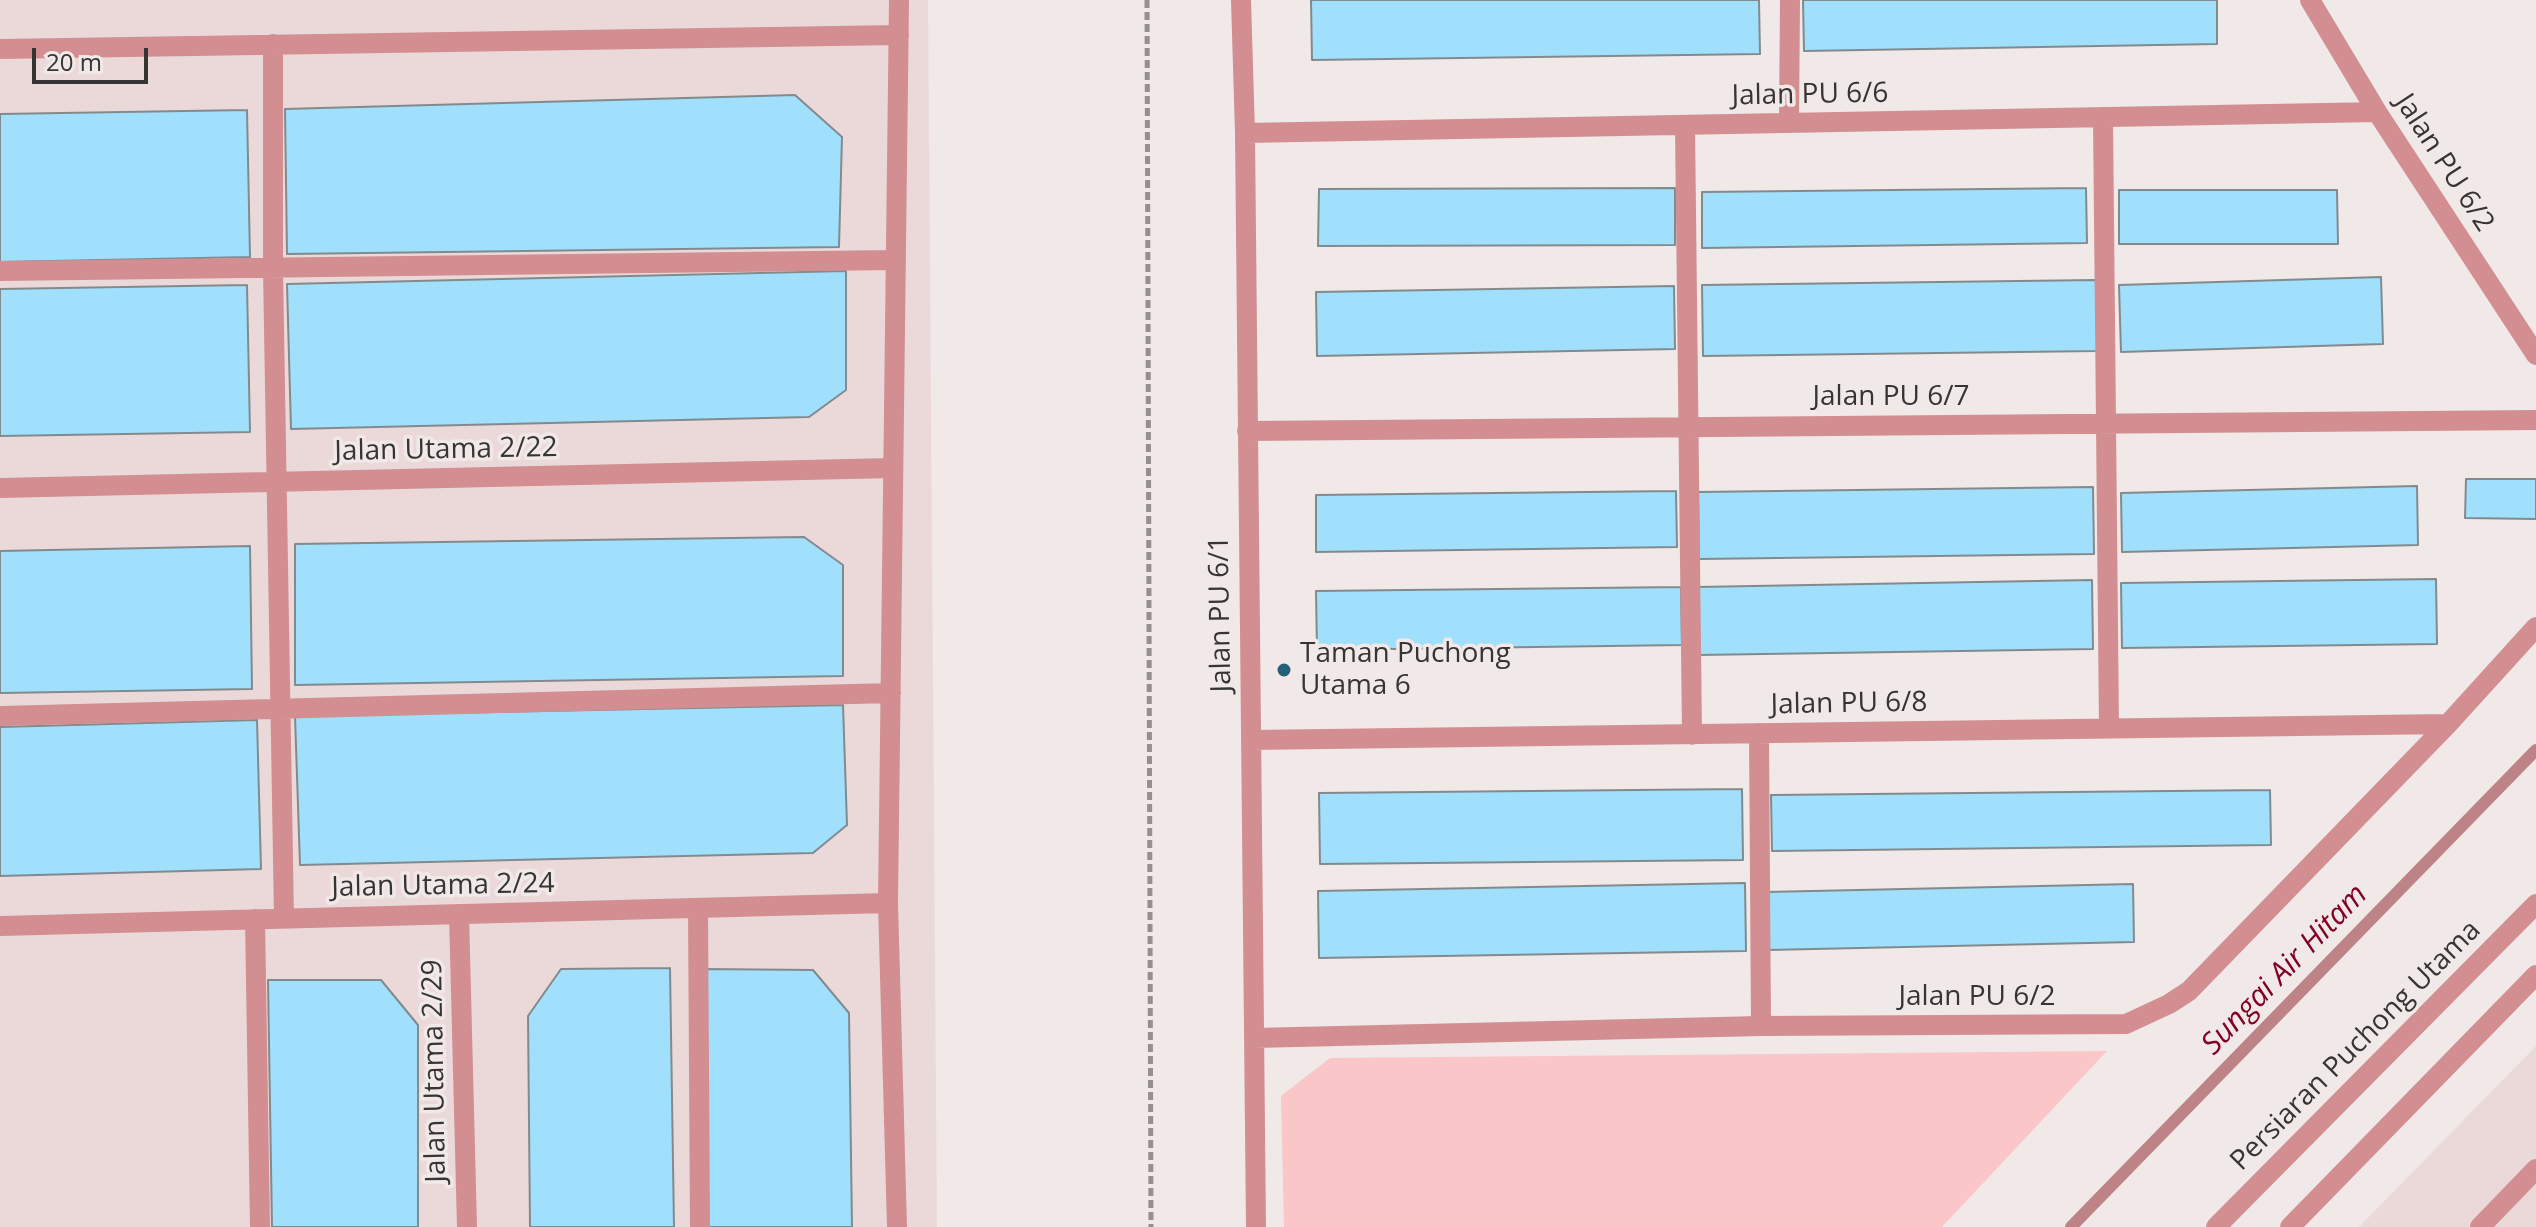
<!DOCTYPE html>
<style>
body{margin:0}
#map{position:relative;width:2536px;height:1227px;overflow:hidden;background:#f1e8e8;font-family:"Open Sans",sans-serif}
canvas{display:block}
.scale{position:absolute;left:32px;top:48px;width:116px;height:36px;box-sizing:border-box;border:4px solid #373434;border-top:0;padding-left:10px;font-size:24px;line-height:28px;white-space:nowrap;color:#373434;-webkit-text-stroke:6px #f1e8e8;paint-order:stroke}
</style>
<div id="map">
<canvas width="2536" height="1227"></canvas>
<div class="scale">20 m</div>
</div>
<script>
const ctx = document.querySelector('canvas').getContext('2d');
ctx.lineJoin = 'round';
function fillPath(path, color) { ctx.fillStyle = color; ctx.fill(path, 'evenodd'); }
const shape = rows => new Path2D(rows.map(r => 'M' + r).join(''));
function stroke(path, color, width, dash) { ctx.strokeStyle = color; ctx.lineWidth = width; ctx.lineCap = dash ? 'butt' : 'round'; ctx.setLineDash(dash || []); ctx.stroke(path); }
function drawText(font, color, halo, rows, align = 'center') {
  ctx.font = font + ' "Open Sans",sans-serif'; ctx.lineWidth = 7; ctx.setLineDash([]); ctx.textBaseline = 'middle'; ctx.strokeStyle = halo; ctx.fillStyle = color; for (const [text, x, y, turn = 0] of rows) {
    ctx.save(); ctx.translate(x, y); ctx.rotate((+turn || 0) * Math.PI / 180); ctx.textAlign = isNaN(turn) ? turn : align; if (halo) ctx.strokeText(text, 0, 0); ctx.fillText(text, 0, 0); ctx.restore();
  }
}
fillPath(shape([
 [0,0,928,0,937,1227,0,1227],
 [2536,1046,2536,1227,2359,1227]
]), '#ebd9d9');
fillPath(shape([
 [2107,1051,1942,1227,1284,1227,1281,1096,1330,1058]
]), '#fac6c8');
stroke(shape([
 [2071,1227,2536,750]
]), '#be8386', 12);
const building = shape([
 [1311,0,1759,0,1760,54,1312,60,1311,0],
 [1803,0,2217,0,2217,44,1804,51,1803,0],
 [795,95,842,137,839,247,287,254,285,109,795,95],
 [247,110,250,257,0,262,0,114,247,110],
 [1675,188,1675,245,1318,246,1319,189,1675,188],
 [2086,188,2087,243,1702,248,1702,192,2086,188],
 [2119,190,2337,190,2338,244,2119,244,2119,190],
 [846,271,846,390,809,417,291,429,287,284,846,271],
 [2381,277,2383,344,2121,352,2119,285,2381,277],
 [2097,280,2097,351,1703,356,1702,285,2097,280],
 [247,285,250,432,0,436,0,289,247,285],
 [1674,286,1675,349,1317,356,1316,292,1674,286],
 [2466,479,2536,479,2536,519,2465,518,2466,479],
 [2417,486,2418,545,2122,552,2121,493,2417,486],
 [2093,487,2094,554,1699,559,1698,492,2093,487],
 [1676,491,1677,547,1316,552,1316,495,1676,491],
 [804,537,843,565,843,676,295,685,295,544,804,537],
 [250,546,252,689,0,693,0,551,250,546],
 [2436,579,2437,644,2122,648,2121,583,2436,579],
 [2092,580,2093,649,1698,655,1697,587,2092,580],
 [1681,587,1682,645,1317,650,1316,591,1681,587],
 [843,705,847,825,813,853,300,865,295,716,843,705],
 [257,720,261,869,0,876,0,727,257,720],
 [1742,789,1743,860,1320,864,1319,793,1742,789],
 [2270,790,2271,845,1772,851,1771,795,2270,790],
 [1745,883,1746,951,1319,958,1318,891,1745,883],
 [2133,884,2134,942,1768,950,1766,892,2133,884],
 [670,968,674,1227,530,1227,528,1016,561,969,670,968],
 [703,969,813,970,849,1013,852,1227,704,1227,703,969],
 [268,980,381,980,418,1025,418,1227,272,1227,268,980]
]);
fillPath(building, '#a1e0fc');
stroke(building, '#838a8e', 2);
stroke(shape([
 [1147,0,1151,1227]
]), '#958f8f', 5, [8, 4]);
stroke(shape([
 [1241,0,1245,133,1256,1227],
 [2310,0,2377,112,2536,355],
 [273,44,273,269,284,918],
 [0,49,899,35],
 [2103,117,2109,729],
 [1789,123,1790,0],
 [1685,125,1692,735],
 [1245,133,2377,112],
 [0,271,896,260],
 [1247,431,2536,420],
 [0,488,893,468],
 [0,716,891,693],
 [1759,733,1761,1026],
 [1251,740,2448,724],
 [698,908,700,1227],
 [459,914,467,1227],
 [255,919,260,1227],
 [0,926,888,903],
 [1254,1038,1761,1026,2126,1024,2169,1004,2189,991,2448,724,2536,627],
 [897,1227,888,903,899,0],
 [2216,1227,2536,904],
 [2290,1227,2536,975],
 [2480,1227,2536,1169]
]), '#d28e91', 20);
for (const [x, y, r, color] of [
 [1284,670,8,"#246078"]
]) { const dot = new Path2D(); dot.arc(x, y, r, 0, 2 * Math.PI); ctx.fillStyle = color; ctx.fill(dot); stroke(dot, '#f1e8e8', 3); }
drawText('28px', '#373434', '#f1e8e8', [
 ["Jalan PU 6/6",1810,95,-1],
 ["Jalan PU 6/2",2444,163,57],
 ["Jalan PU 6/7",1891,397],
 ["Jalan Utama 2/22",446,450,-1],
 ["Jalan PU 6/1",1221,614,-91],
 ["Jalan PU 6/8",1849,704,-1],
 ["Jalan Utama 2/24",443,886,-1],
 ["Jalan PU 6/2",1977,997],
 ["Persiaran Puchong Utama",2356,1046,-45],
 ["Jalan Utama 2/29",435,1071,-91]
]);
drawText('28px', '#373434', '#f1e8e8', [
 ["Taman Puchong",1300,654],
 ["Utama 6",1300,686]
], 'left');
drawText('italic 30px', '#830126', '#f1e8e8', [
 ["Sungai Air Hitam",2285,970,-46]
]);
</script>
